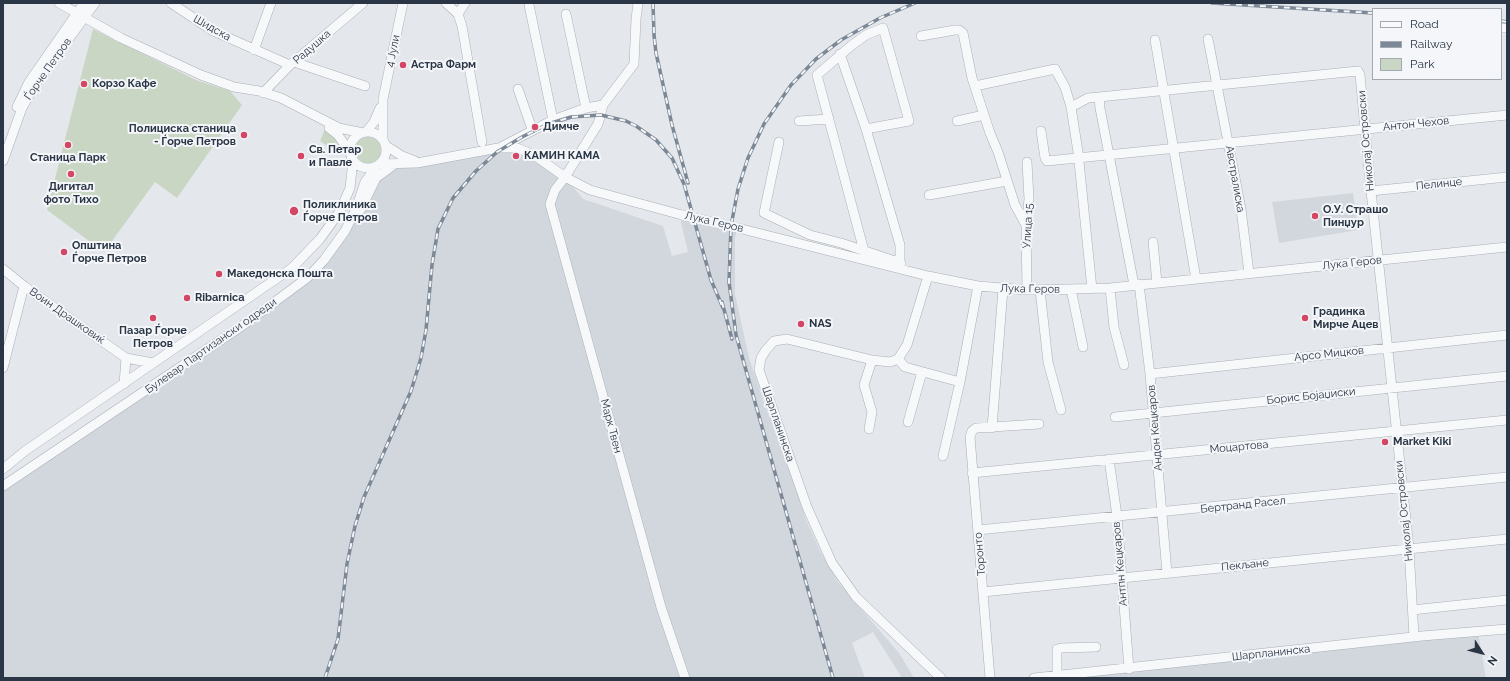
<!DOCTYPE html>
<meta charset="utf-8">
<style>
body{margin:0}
#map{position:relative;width:1510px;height:681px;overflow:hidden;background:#e4e8ec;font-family:Raleway,sans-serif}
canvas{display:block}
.frame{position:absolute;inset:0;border:4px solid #2a3645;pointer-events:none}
.legend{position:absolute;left:1372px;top:8px;width:130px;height:72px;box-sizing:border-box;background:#f4f6f9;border:1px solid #a3a9b1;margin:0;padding:5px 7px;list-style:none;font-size:12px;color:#2a3645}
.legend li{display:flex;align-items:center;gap:8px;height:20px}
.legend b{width:20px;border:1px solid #a3a9b1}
.north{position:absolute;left:1462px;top:633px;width:40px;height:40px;-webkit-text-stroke:3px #f4f6f9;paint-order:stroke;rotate:126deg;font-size:11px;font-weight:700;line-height:16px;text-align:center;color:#2a3645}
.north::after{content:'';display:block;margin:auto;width:14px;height:18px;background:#2a3645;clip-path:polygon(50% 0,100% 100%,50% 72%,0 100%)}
</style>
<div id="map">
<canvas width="1510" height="681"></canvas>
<div class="frame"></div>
<ul class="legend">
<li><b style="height:5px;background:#f7f8fa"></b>Road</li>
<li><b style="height:5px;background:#7c8896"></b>Railway</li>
<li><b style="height:11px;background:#cad6c4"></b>Park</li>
</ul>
<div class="north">N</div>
</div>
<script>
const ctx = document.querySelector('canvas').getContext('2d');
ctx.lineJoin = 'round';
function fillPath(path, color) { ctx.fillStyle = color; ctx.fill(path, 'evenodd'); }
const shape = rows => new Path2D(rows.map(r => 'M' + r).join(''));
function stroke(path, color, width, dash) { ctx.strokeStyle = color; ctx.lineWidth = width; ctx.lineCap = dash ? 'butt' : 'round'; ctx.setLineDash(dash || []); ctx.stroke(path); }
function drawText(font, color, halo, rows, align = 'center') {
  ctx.font = font + ' Raleway,sans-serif'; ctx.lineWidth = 4; ctx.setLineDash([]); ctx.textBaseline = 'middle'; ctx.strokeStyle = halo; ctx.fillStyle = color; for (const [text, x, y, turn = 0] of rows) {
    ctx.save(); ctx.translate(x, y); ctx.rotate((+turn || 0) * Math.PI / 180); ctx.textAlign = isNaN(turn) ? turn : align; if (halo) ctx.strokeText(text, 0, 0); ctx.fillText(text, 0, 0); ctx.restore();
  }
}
fillPath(shape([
 [517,148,565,177,583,199,663,226,672,256,688,252,681,222,682,215,738,228,735,237,735,294,749,358,767,411,783,447,806,520,821,553,838,582,899,653,914,678,902,678,873,632,852,643,865,678,3,678,3,486,307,278,386,169],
 [1353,193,1358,230,1279,243,1272,202],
 [1478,632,1486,678,1034,678]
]), '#d2d7de');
fillPath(shape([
 [93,29,196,80,230,91,242,105,177,198,155,182,104,252,47,210],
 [325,129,333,135,341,148,326,145,320,141],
 '355 150a13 13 0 1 1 26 0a13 13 0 1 1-26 0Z'
]), '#cad6c4');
const minor = shape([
 [59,3,121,38,201,75,234,87,259,91,281,98,339,128,363,133],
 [171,3,213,31,290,65],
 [446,3,458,14,462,26,482,142],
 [638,3,636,19,634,64,603,105,598,124,565,177,555,190,550,204,661,607,685,678],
 [529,5,553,120],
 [458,14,465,3],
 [566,14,586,108],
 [1501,28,1507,28],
 [921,36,955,30,959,30,963,33,972,78,990,133,998,152,1015,205,1026,225],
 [1208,39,1241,209,1249,273],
 [1155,40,1196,279],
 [254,50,271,3],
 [840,54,866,129,900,245,900,269],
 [294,62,365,86],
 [975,86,1055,69,1065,87,1071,107,1078,152,1092,289],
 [518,89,532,129],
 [263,93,290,65,363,3],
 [17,107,29,82,84,3],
 [1071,107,1088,98,1099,97],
 [799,121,829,119],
 [957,121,984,115],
 [329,128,338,135,351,154],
 [1041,131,1045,158,1047,161,1507,115],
 [366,132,374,122,380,108],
 '350 150a18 18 0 1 1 36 0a18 18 0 1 1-36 0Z',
 [383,140,383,99,403,3],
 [779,142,764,213,810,235,841,243,901,263],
 [385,145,402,156,415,161],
 [501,147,553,120,586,108,603,105],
 [3,161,22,108,34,86,95,3],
 [379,164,417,163,498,148,517,148,534,155,565,177,590,190,682,215],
 [1371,191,1507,177],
 [929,195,1007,181],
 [361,209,376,178,395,164],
 [738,228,928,276,978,286,1027,290,1110,288,1507,247],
 [1153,242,1157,283],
 [864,251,817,75,852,45,866,35,883,28,909,121,866,129],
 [3,269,24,286,126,358,153,363],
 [928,276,907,345,898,359,890,362,872,360,787,339,774,341,766,350,761,358,759,370,807,507,832,563,856,597,941,678],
 [1139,284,1150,374,1167,573],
 [1134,285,1100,108,1099,97,1358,71,1360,75,1371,191,1409,548,1414,637],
 [1110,288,1114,327,1124,365],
 [1071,289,1083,347],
 [1027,290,1026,225,1029,199,1027,162],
 [1040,290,1048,362,1061,410],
 [898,359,905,367,960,382,943,456],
 [3,368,24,286],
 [1150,374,1507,335],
 [960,382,978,286],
 [124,384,126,358],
 [1115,417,1507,376],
 [908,422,922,372],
 [992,428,1003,289],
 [869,429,872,412,864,385,872,360],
 [1109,459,1117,516,1129,669],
 [3,469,25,451,292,268,320,239,340,211,350,188,353,160],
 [972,473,1507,420],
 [3,486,246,323,307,278,324,260,345,231,356,209,365,182,377,166],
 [978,530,1507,477],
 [983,592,1507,539],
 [1412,610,1507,600],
 [1057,676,1057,649,1061,648,1096,647],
 [990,678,970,437,972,431,976,428,1039,424],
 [1034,678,1422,636,1507,629]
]);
stroke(minor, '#a8afb7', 10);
stroke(minor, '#f7f8fa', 9);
const rail = shape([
 [653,3,654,35,656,53,672,125,688,183],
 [1212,3,1373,13],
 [1501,21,1507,22],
 [722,302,732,339],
 [325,678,338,639,347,564,355,526,364,497,411,391,421,358,426,330,432,265,438,229,453,198,476,171,497,152,522,137,548,124,571,117,601,115,626,121,636,126,656,140,672,158,684,184,711,280,723,308],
 [833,678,736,335,729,282,731,226,738,189,748,158,764,124,791,85,816,59,841,40,880,18,915,3]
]);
stroke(rail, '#7c8896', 3.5);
stroke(rail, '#f4f6f9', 2, [6]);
const minorBridge = shape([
 [682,215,738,228]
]);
stroke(minorBridge, '#a8afb7', 10, []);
stroke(minorBridge, '#f7f8fa', 9);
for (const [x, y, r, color] of [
 [403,65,4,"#d44665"],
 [84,84,4,"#d44665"],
 [535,127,4,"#d44665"],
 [244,135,4,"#d44665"],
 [68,145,4,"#d44665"],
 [301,156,4,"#d44665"],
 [516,156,4,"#d44665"],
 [71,174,4,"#d44665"],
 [294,211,5,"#d44665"],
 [1315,216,4,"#d44665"],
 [64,252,4,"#d44665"],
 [219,274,4,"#d44665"],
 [187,298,4,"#d44665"],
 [153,318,4,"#d44665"],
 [1305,318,4,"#d44665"],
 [801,324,4,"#d44665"],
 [1385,442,4,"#d44665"]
]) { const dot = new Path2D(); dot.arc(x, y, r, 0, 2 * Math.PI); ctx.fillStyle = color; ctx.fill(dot); stroke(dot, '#f4f6f9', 1.5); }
drawText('11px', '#2a3645', '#f4f6f9', [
 ["Шидска",212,28,29],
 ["Радушка",312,47,-41],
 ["4 Јули",393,51,-78],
 ["Ѓорче Петров",48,69,-55],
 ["Антон Чехов",1416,124,-6],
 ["Николај Островски",1366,141,-95],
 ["Австралиска",1235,179,80],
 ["Пелинце",1439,184,-6],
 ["Лука Геров",714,222,13],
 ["Улица 15",1028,226,-87],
 ["Лука Геров",1352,263,-6],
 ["Лука Геров",1030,289,1],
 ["Воин Драшковиќ",67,316,35],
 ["Булевар Партизански одреди",211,346,-35],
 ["Арсо Мицков",1329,354,-6],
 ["Борис Бојаџиски",1311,396,-6],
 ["Шарпланинска",778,424,71],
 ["Марк Твен",611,426,75],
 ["Андон Кецкаров",1155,428,-95],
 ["Моцартова",1239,447,-5],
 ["Бертранд Расел",1243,505,-6],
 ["Николај Островски",1404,511,-96],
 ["Торонто",980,554,-95],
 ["Антпн Кецкаров",1120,564,-95],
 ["Пекљане",1245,565,-6],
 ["Шарпланинска",1271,653,-6]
]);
drawText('bold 11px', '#2a3645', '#f4f6f9', [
 ["Астра Фарм",411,65],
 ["Корзо Кафе",92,84],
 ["Димче",543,127],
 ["Полициска станица",236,129,"right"],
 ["- Ѓорче Петров",236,142,"right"],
 ["Св. Петар",309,150],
 ["и Павле",309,163],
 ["КАМИН КАМА",524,156],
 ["Станица Парк",68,158,"center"],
 ["Дигитал",71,187,"center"],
 ["фото Тихо",71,200,"center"],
 ["Поликлиника",303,205],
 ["Ѓорче Петров",303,218],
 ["О.У. Страшо",1323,210],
 ["Пинџур",1323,223],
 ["Општина",72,246],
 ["Ѓорче Петров",72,259],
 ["Македонска Пошта",227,274],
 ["Ribarnica",195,298],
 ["Градинка",1313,312],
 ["Мирче Ацев",1313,325],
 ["NAS",809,324],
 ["Пазар Ѓорче",153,331,"center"],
 ["Петров",153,344,"center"],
 ["Market Kiki",1393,442]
], 'left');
</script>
